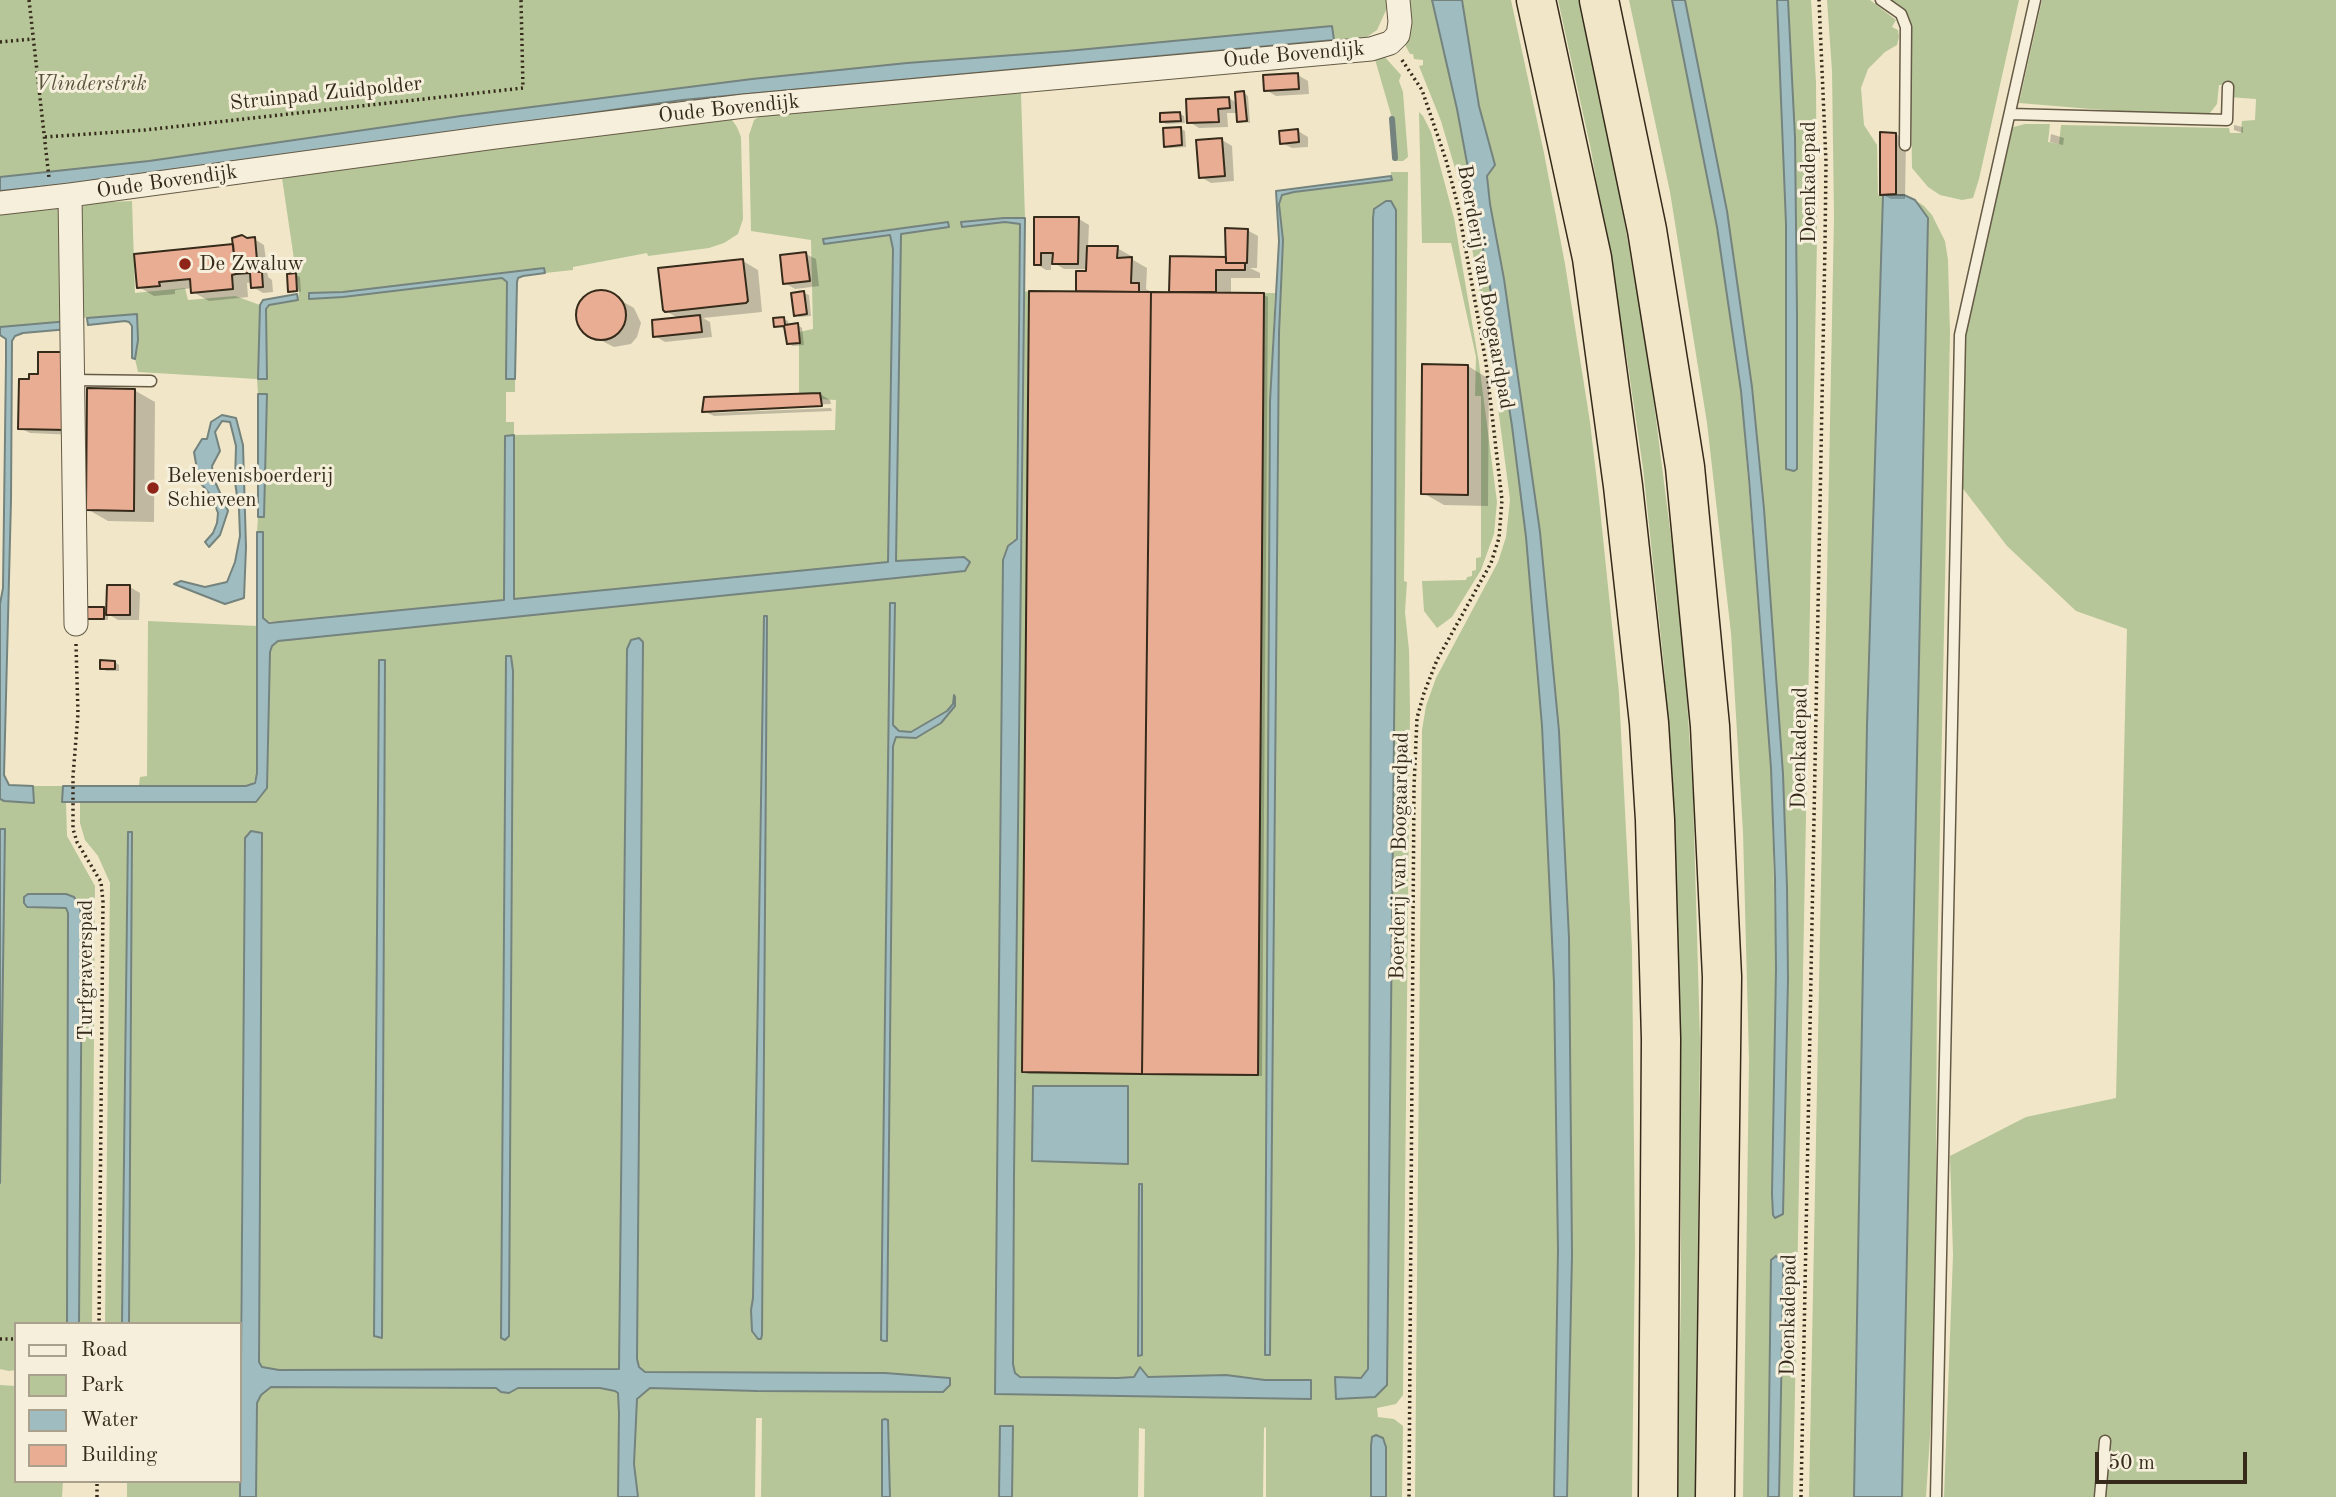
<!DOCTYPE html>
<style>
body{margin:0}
#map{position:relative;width:2336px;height:1497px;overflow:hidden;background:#f1e7c8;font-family:"Old Standard TT",serif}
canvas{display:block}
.legend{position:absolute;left:14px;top:1322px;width:228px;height:161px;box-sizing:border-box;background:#f6efdb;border:2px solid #a9a18e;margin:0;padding:9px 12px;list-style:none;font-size:21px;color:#362b1b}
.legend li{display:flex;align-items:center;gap:14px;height:35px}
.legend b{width:35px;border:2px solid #a9a18e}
.scale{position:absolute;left:2095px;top:1452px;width:152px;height:32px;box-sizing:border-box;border:4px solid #362b1b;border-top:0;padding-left:9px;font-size:21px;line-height:24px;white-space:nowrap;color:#362b1b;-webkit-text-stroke:5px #f6efdb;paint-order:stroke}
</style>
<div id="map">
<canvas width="2336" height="1497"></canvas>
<ul class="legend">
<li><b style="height:9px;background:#f6efdb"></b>Road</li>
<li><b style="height:19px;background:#b6c699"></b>Park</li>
<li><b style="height:19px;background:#9fbdc0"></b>Water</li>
<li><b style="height:19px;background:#e9ad93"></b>Building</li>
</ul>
<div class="scale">50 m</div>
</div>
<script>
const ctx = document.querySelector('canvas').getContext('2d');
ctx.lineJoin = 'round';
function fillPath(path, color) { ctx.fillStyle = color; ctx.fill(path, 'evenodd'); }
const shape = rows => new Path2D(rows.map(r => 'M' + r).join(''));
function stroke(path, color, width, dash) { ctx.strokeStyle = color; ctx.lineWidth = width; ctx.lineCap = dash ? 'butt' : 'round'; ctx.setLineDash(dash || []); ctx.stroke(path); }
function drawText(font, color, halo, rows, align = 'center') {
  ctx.font = font + ' "Old Standard TT",serif'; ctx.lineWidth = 6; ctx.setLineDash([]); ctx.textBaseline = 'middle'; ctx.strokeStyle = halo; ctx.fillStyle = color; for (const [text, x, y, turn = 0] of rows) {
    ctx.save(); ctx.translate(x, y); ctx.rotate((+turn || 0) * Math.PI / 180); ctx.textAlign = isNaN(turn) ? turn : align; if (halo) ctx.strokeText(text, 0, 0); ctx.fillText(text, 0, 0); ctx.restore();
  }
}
fillPath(shape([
 [0,0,1387,0,1387,8,1377,30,1364,39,0,180],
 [1405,0,1432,0,1457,109,1489,281,1512,426,1526,537,1542,726,1554,983,1558,1250,1554,1497,1415,1497,1422,730,1426,706,1436,678,1498,562,1506,537,1510,500,1492,361,1462,192,1441,121,1419,66,1423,65,1423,60,1414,59,1413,54,1410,54,1402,39],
 [1462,0,1511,0,1544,153,1565,264,1590,422,1599,499,1619,693,1632,948,1635,1246,1632,1497,1567,1497,1572,1255,1569,938,1559,731,1540,532,1504,279,1490,204,1487,176,1495,164,1479,106],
 [1558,0,1579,0,1612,151,1648,356,1675,569,1685,668,1693,796,1700,1040,1695,1497,1677,1497,1681,1294,1681,1039,1672,790,1664,667,1643,468,1627,359,1591,150],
 [1629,0,1672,0,1717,227,1741,391,1771,768,1776,969,1772,1194,1783,1214,1788,979,1787,887,1783,774,1764,509,1752,387,1727,211,1685,0,1777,0,1785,167,1786,469,1789,471,1797,469,1797,313,1795,137,1788,0,1811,0,1816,82,1817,239,1793,1497,1779,1497,1783,1286,1783,1262,1776,1256,1771,1260,1768,1497,1743,1497,1749,1060,1743,832,1731,633,1707,423,1670,192],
 [1827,0,1870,0,1896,20,1892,27,1898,30,1899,37,1897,45,1885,52,1868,69,1861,88,1864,125,1877,145,1878,195,1883,195,1867,725,1854,1497,1809,1497,1834,217,1832,71],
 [1887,0,2019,0,1979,179,1973,198,1962,200,1940,195,1928,187,1912,168,1910,32],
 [2042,0,2336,0,2336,1497,1944,1497,1953,1255,1950,1156,2026,1117,2116,1098,2127,629,2076,611,2007,546,1961,486,1966,331,2010,128,2025,124,2050,124,2048,142,2059,144,2061,125,2229,128,2230,133,2241,133,2242,121,2255,120,2256,99,2229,97,2229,85,2219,85,2217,104,2210,113,2200,118,2019,103],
 [1374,56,1384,56,1401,75,1399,81,1403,92,1408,157,1403,161,1394,161,1396,146,1394,125],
 [1021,93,1025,218,962,222,962,226,1005,222,1020,224,1017,540,1012,541,1003,560,995,1394,1310,1399,1258,1378,1226,1375,1148,1377,1137,1372,1134,1377,1118,1378,1020,1377,1015,1373,1013,1364,1014,1175,1024,292,1029,291,1022,1072,1257,1075,1264,293,1275,293,1270,401,1266,1079,1265,1355,1270,1355,1279,333,1283,240,1279,204,1282,195,1294,192,1391,180,1391,172,1408,172,1404,581,1407,582,1405,612,1409,650,1410,710,1403,1395,1396,1404,1377,1408,1378,1417,1394,1419,1403,1426,1402,1497,1386,1497,1386,1447,1380,1436,1376,1435,1372,1437,1371,1446,1371,1497,1266,1497,1266,1427,1264,1428,1263,1497,1144,1497,1145,1429,1139,1428,1138,1497,1012,1497,1013,1427,1001,1426,999,1497,890,1497,888,1420,885,1419,882,1420,882,1497,761,1497,762,1418,756,1418,755,1497,638,1497,634,1464,637,1399,650,1388,757,1391,943,1392,950,1385,950,1378,885,1373,645,1372,639,1367,637,1359,643,642,639,638,627,649,619,1369,279,1370,262,1367,258,1362,262,833,248,833,245,838,240,1359,240,1324,129,1324,132,832,129,832,122,1324,105,1324,110,883,98,856,85,840,80,823,80,802,257,802,270,652,272,646,278,641,891,579,965,571,968,568,964,557,896,561,901,234,949,227,948,222,867,232,824,244,890,235,893,249,888,562,513,599,514,436,505,436,504,600,279,622,265,621,263,618,263,533,257,532,258,517,264,516,267,395,258,394,257,379,138,372,135,359,137,314,81,318,79,214,83,206,91,203,132,201,135,293,185,288,188,300,235,296,260,305,258,378,266,379,266,309,269,305,298,300,299,293,282,178,497,145,723,118,732,120,737,127,741,137,743,219,738,234,724,243,709,248,648,256,647,253,573,267,573,270,545,273,544,268,343,292,310,293,309,298,343,297,496,278,506,280,506,379,515,379,515,392,506,392,506,422,514,422,514,435,835,430,836,400,799,398,799,332,813,329,811,240,751,231,749,135,754,120,763,114],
 [1394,205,1396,210,1395,639,1387,1385,1375,1397,1361,1378,1368,1369,1373,218,1375,209],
 [764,616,767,617,762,1335,751,1310,753,1298],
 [506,656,511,656,513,671,509,1335,505,1340,501,1337],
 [379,661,385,661,382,1337,374,1336],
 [1419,112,1423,116,1431,132,1454,218,1479,363,1497,502,1494,534,1481,570,1452,617,1437,628,1424,611,1422,581,1466,580,1467,577,1472,576,1472,571,1476,570,1476,558,1481,557,1481,396,1475,396,1476,357,1451,243,1422,243],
 [1915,200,1924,206,1932,215,1945,241,1948,260,1950,333,1937,979,1935,1359,1926,1497,1902,1497,1928,219],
 [57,208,63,214,69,321,0,327,0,214],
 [148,621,258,626,257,773,252,786,139,785,140,777,147,776],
 [33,786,63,786,62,801,66,802,67,836,95,886,92,1324,79,1324,82,932,80,907,78,900,28,894,24,897,24,903,27,907,66,908,68,913,67,1324,16,1324,16,1370,9,1371,0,1369,0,1183,5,829,0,829,0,854,0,799,34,803],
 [0,1385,16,1386,16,1481,63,1481,62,1497,0,1497],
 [271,1387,496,1388,501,1392,517,1388,600,1388,615,1391,618,1393,619,1413,618,1497,256,1497,257,1402,261,1395],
 [240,1395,241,1400,240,1497,127,1497,127,1481,240,1481]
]), '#b6c699');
const water = shape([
 [1432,0,1462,0,1479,106,1495,165,1487,176,1490,204,1504,279,1540,532,1559,731,1569,938,1572,1255,1567,1497,1554,1497,1558,1250,1554,983,1542,726,1526,537,1512,426,1489,281,1457,109,1432,0],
 [1672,0,1685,0,1727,211,1752,387,1764,509,1783,774,1787,887,1788,979,1783,1214,1775,1218,1773,1215,1772,1194,1776,969,1775,879,1771,768,1749,479,1741,391,1717,227,1672,0],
 [1777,0,1788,0,1795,137,1797,313,1797,469,1794,471,1786,469,1786,224,1777,0],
 [1332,26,1334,40,682,100,150,176,0,191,0,177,149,161,461,116,752,79,907,63,1067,51,1332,26],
 [1391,176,1392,180,1294,192,1282,195,1279,204,1283,240,1279,333,1270,1355,1265,1355,1270,401,1279,241,1276,191,1391,176],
 [1883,195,1904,195,1915,200,1928,218,1902,1497,1854,1497,1867,725,1883,195],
 [1386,201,1391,201,1396,210,1395,639,1387,1385,1375,1397,1336,1399,1335,1377,1361,1378,1368,1369,1373,218,1374,209,1386,201],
 [1004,218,1025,218,1014,1175,1013,1364,1015,1373,1020,1377,1118,1378,1134,1377,1140,1367,1148,1377,1226,1375,1265,1380,1311,1380,1311,1399,995,1394,1003,560,1008,546,1017,539,1020,224,1005,222,962,227,961,222,1004,218],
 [948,222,949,227,901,234,896,561,964,557,970,562,965,571,278,641,272,646,270,652,267,788,256,802,62,802,63,786,246,786,255,783,257,773,257,532,263,532,263,618,269,623,504,600,505,436,514,435,514,599,888,562,893,249,890,235,824,244,823,239,948,222],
 [544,268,545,273,523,276,518,278,517,282,515,379,506,379,507,282,502,278,343,297,309,299,309,293,343,292,544,268],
 [297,294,298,300,269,305,266,309,267,379,258,379,260,305,263,300,297,294],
 [137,314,138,340,135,359,132,358,132,326,129,322,125,321,88,325,87,318,137,314],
 [69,321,69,329,23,333,15,336,12,341,11,500,4,775,9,785,33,786,34,803,4,801,0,799,0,604,3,588,6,360,6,339,0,335,0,327,69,321],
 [258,394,267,394,264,517,258,517,258,394],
 [222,415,236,418,243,445,246,547,244,598,225,604,174,584,181,581,205,587,227,582,235,562,240,536,239,509,235,482,236,446,230,422,222,421,215,432,220,451,212,466,213,477,228,511,220,535,209,547,205,542,213,533,217,523,218,513,212,497,199,481,194,452,202,439,207,439,211,422,222,415],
 [890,603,895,603,893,725,899,731,911,732,947,711,953,704,954,695,955,697,955,706,941,723,916,738,896,737,893,746,887,1341,884,1341,881,1340,890,603],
 [764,616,767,616,762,1335,761,1339,758,1339,752,1331,751,1310,753,1298,764,616],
 [639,638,643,642,637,1359,639,1367,645,1372,885,1373,950,1378,950,1385,943,1392,757,1391,650,1388,637,1399,634,1464,638,1497,618,1497,619,1413,618,1393,615,1391,600,1388,518,1388,509,1393,501,1392,496,1388,271,1387,261,1395,257,1403,256,1497,240,1497,245,838,251,831,262,833,259,1362,262,1367,279,1370,619,1369,627,649,631,640,639,638],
 [506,656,511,656,513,671,509,1336,505,1340,501,1338,506,656],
 [379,660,385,660,382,1338,374,1336,379,660],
 [0,829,5,829,0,1183,0,829],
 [128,832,132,832,129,1324,122,1324,128,832],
 [28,894,66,894,74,897,80,907,82,932,79,1324,67,1324,68,913,66,908,27,907,24,903,24,897,28,894],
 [1033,1086,1128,1086,1128,1164,1032,1161,1033,1086],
 [1139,1184,1142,1184,1142,1355,1138,1356,1139,1184],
 [1776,1256,1783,1262,1783,1286,1779,1497,1768,1497,1771,1260,1776,1256],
 [885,1419,888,1420,890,1497,882,1497,882,1420,885,1419],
 [1000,1426,1013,1426,1012,1497,999,1497,1000,1426],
 [1376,1435,1383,1438,1386,1447,1386,1497,1371,1497,1371,1446,1372,1437,1376,1435]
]);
fillPath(water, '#9fbdc0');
stroke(water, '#75837e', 2);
fillPath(shape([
 [1298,75,1308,81,1309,94,1276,96,1266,90],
 [1244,93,1248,96,1250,123,1239,121,1238,113,1227,113,1228,127,1199,128,1189,122,1229,98,1238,104],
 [1180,114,1184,116,1185,123,1166,124,1162,121],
 [2234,125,2243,127,2243,133,2234,130],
 [1181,129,1185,131,1186,147,1170,148,1166,146],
 [1298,131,1308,137,1308,147,1292,148,1282,143],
 [1896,134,1906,140,1905,199,1891,199,1881,194],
 [2051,134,2064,138,2063,145,2050,142],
 [1222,140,1232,146,1234,181,1211,183,1201,177],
 [1036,219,1079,219,1089,225,1088,248,1117,248,1133,257,1133,260,1147,268,1146,289,1155,294,1177,294,1171,291,1228,258,1247,230,1258,236,1257,268,1250,268,1260,273,1260,278,1231,278,1231,294,1264,295,1268,297,1262,1076,1028,1074,1024,1071,1084,293,1078,290,1088,273,1088,269,1064,269,1051,261,1051,270,1046,270,1036,264],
 [254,239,264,245,268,277,272,280,273,292,263,293,253,287,252,282,247,283,248,297,209,301,193,292,193,288,175,290,175,294,154,296,139,287,247,240],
 [806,254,816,259,819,286,795,289,785,283],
 [743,261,758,270,762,312,703,318,710,322,712,337,665,342,655,336,680,319,664,310],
 [295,275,300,277,301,292,290,290],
 [598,292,606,292,634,308,641,323,637,337,631,344,614,347,588,334,582,328,578,318,578,310,583,301],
 [804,293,809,295,811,316,800,317,795,315],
 [784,319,788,321,789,326,798,325,802,328,804,345,793,346,788,343,786,328,776,326],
 [1468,366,1489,379,1488,506,1444,505,1423,493],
 [30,381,75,435,30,433,20,428],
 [134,390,155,402,154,522,108,521,87,509],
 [820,394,830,400,831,404,712,409,712,413,831,408,832,411,714,416,704,411,706,399],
 [130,587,140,593,139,620,118,620,108,614,108,620,92,620,88,618,104,609,108,611],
 [115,662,119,665,119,671,106,671,102,668]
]), '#0003');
stroke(shape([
 [1392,119,1395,158]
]), '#75837e', 6);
const building = shape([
 [1298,73,1299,89,1264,91,1263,75,1298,73],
 [1244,91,1247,121,1237,122,1235,92,1244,91],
 [1229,97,1230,108,1218,109,1219,122,1187,123,1186,99,1229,97],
 [1180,112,1181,121,1160,122,1160,113,1180,112],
 [1181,127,1182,145,1164,147,1163,128,1181,127],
 [1298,129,1299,142,1280,144,1279,131,1298,129],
 [1880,132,1896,133,1896,194,1880,195,1880,132],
 [1222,138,1225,176,1199,178,1196,140,1222,138],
 [1034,217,1079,217,1078,264,1052,264,1053,253,1041,253,1041,265,1034,265,1034,217],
 [1225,228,1248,229,1247,263,1226,263,1225,228],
 [242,235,247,238,255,237,258,272,262,272,263,287,251,288,250,273,236,274,232,238,242,235],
 [233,244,236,274,232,275,233,289,191,293,190,279,159,282,160,286,137,288,134,254,233,244],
 [1087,246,1118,246,1117,258,1132,257,1131,283,1139,283,1139,292,1076,291,1076,271,1086,271,1087,246],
 [806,252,810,281,783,284,780,255,806,252],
 [1170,256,1226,257,1226,263,1245,263,1245,270,1216,270,1216,292,1169,292,1170,256],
 [743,259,748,301,746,303,665,312,663,310,658,268,743,259],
 [296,273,297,291,288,292,287,274,296,273],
 '576 315a25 25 0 1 1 50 0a25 25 0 1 1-50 0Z',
 [804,291,807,314,794,316,791,293,804,291],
 [1029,291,1151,292,1142,1074,1022,1072,1029,291],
 [1151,292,1264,293,1258,1075,1142,1074,1151,292],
 [700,315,702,332,653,337,652,320,700,315],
 [784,317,785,325,798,323,800,343,787,344,784,326,774,327,773,318,784,317],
 [38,352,67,352,66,430,18,429,19,379,29,379,29,374,38,374,38,352],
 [1422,364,1468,365,1468,495,1421,494,1422,364],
 [87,388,135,389,134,511,86,510,87,388],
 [820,393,822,406,702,412,704,397,820,393],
 [107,585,130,585,130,615,106,615,107,585],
 [86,607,104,607,104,619,86,619,86,607],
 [100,660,115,661,115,669,100,669,100,660]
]);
fillPath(building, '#e9ad93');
stroke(building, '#362b1b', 2);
const lane = shape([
 [1881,0,1901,14,1906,27,1905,145],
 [2010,114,2227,120,2228,87],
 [72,380,151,381],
 [1936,1497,1960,335,2035,0],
 [2100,1497,2105,1441]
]);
const street = shape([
 [70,195,76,624],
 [0,203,70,195,495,137,744,106,1371,49,1390,43,1398,35,1400,22,1398,0]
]);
const highway = shape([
 [1536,0,1592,258,1623,486,1649,723,1655,820,1661,1039,1658,1497],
 [1599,0,1647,230,1685,467,1710,726,1722,977,1715,1497]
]);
stroke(lane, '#655a46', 13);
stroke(street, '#655a46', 25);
stroke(highway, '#362b1b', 41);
stroke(shape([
 [29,0,49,178],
 [0,42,33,39],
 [1402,60,1422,90,1446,160,1458,206,1486,363,1502,500,1499,538,1491,563,1437,660,1424,693,1417,718,1414,787,1409,1497],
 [45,137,145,130,523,88,521,0],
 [76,644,78,714,73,776,73,829,77,842,101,882,103,902,99,1324],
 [0,1339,16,1339],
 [97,1497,97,1481],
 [1801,1497,1825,245,1826,162,1819,0]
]), '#362b1b', 3.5, [2, 3.5]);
stroke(lane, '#f6efdb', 10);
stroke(street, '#f6efdb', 23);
stroke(highway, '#f1e7c8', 38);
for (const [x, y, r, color] of [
 [185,264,7,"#8f2418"],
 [153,488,7,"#8f2418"]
]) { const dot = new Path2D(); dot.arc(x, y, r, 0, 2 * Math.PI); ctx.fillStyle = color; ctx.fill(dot); stroke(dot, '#f6efdb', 2.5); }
drawText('21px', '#362b1b', '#f6efdb', [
 ["Oude Bovendijk",1294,55,-5],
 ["Struinpad Zuidpolder",326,94,-6],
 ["Oude Bovendijk",729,109,-6],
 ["Oude Bovendijk",167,182,-8],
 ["Doenkadepad",1809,182,-90],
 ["Boerderij van Boogaardpad",1485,287,80],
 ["Doenkadepad",1800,748,-89],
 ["Boerderij van Boogaardpad",1400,856,-89],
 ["Turfgraverspad",86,970,-90],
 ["Doenkadepad",1789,1315,-89]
]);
drawText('italic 21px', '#56523a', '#f6efdb', [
 ["Vlinderstrik",91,84]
]);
drawText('21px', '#362b1b', '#f6efdb', [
 ["De Zwaluw",199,264],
 ["Belevenisboerderij",167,476],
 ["Schieveen",167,500]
], 'left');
</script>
